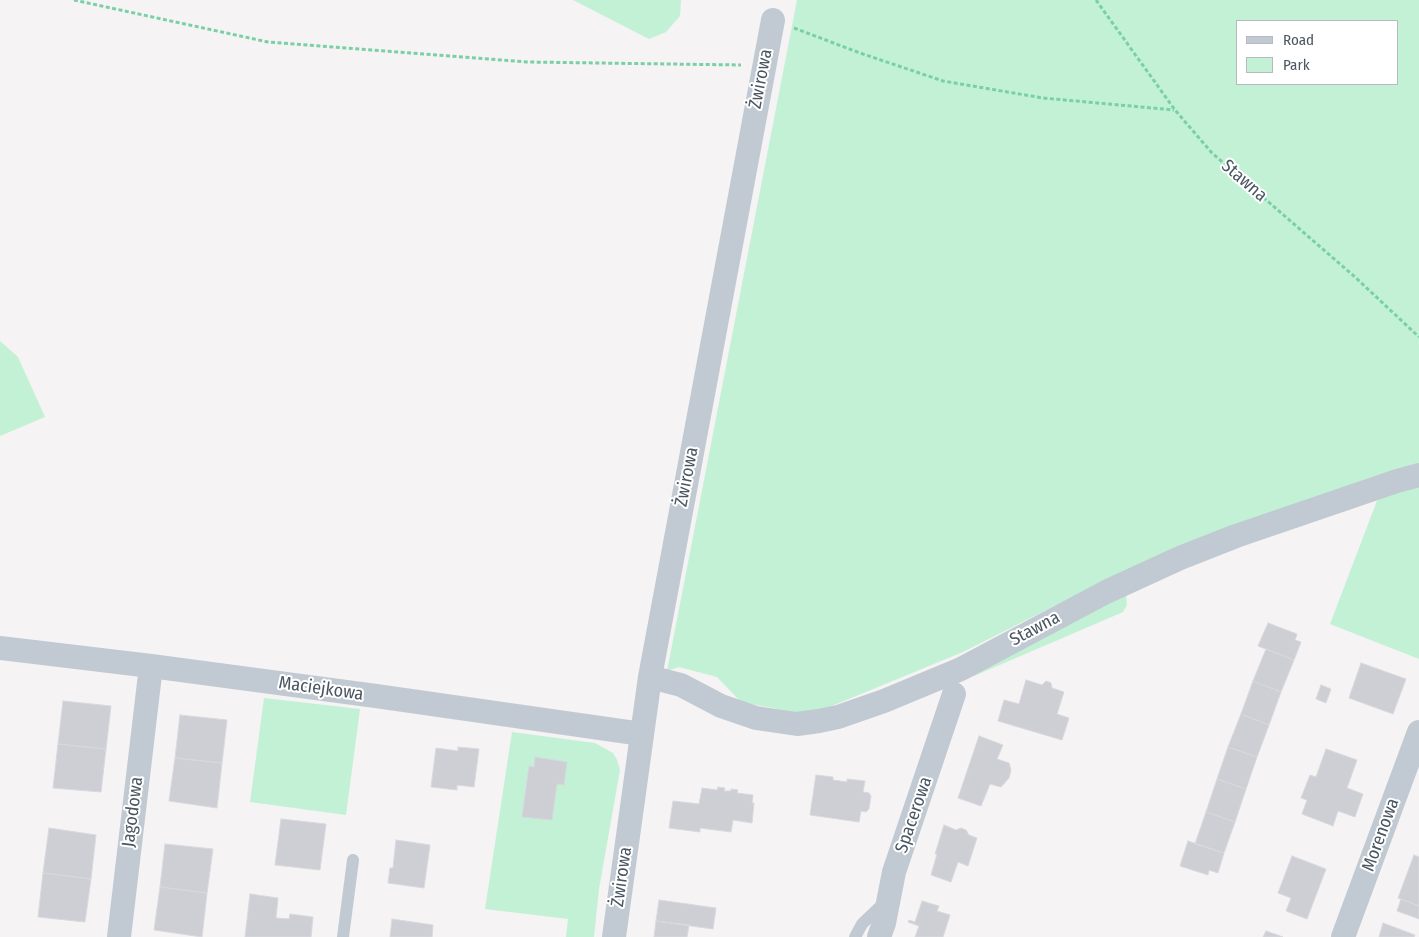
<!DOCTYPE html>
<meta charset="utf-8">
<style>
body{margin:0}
#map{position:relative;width:1419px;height:937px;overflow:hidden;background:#f5f3f3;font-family:"Fira Sans Condensed",sans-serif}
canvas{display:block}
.legend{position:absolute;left:1236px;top:20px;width:162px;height:65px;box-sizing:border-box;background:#fff;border:1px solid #b7bbc0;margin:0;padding:6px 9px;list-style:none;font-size:15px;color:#4a5661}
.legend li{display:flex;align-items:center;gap:10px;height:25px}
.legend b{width:25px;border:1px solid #b7bbc0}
</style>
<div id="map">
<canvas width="1419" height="937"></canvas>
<ul class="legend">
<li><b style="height:6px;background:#c1cad2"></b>Road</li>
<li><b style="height:14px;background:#c3f1d5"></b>Park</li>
</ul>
</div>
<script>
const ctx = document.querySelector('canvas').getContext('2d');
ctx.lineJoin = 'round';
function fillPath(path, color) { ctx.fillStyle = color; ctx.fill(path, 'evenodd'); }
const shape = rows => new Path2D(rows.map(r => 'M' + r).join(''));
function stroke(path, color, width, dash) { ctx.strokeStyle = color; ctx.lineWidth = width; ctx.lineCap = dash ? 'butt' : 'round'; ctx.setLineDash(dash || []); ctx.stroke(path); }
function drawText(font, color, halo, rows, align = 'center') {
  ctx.font = font + ' "Fira Sans Condensed",sans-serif'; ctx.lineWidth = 4; ctx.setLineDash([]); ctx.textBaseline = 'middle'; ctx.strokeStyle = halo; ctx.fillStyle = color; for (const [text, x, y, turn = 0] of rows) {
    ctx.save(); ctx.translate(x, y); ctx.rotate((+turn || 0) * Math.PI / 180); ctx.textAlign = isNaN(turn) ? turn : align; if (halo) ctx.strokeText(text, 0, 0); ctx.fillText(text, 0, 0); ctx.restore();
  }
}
fillPath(shape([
 [573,0,681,0,680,16,666,32,649,39],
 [797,0,1419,0,1419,464,1070,598,963,652,810,715,741,702,717,677,679,667,667,671],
 [1238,21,1398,21,1398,84,1238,84],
 [0,341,18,357,45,417,0,436],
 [1419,486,1419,659,1330,624,1378,498],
 [1126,594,1127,605,1123,612,974,676,977,667],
 [264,698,360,709,346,815,250,802],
 [512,732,595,743,613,753,617,760,620,770,599,889,594,937,566,937,568,919,485,909]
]), '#c3f1d5');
const building = shape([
 [1268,623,1297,634,1295,640,1301,642,1294,660,1258,646,1268,623],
 [1266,649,1294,660,1281,692,1253,681,1266,649],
 [1361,663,1406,679,1393,714,1349,698,1361,663],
 [1026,680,1042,685,1046,681,1051,683,1052,688,1064,692,1057,714,1069,718,1062,740,998,721,1004,700,1019,704,1026,680],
 [1253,681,1281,692,1269,725,1241,714,1253,681],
 [1321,685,1331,689,1326,703,1316,699,1321,685],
 [63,701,111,706,106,749,58,744,63,701],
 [1241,714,1269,725,1257,757,1228,747,1241,714],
 [180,715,227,720,222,763,175,758,180,715],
 [979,736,1003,745,997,759,1009,763,1011,770,1009,778,1001,787,990,784,981,806,958,798,979,736],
 [58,744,106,749,101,792,53,788,58,744],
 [458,747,479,749,474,787,457,785,457,790,431,787,436,748,458,751,458,747],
 [1228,747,1257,757,1246,789,1217,779,1228,747],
 [1326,749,1357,760,1347,788,1363,794,1355,817,1338,811,1333,826,1302,814,1307,800,1301,798,1310,775,1316,777,1326,749],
 [535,757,567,762,564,785,557,784,552,820,522,817,529,766,534,767,535,757],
 [175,758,222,763,217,808,169,801,175,758],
 [816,775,833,777,833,780,847,782,847,779,865,781,863,792,869,793,871,796,869,809,866,812,861,811,859,822,810,815,816,775],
 [1217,779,1246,789,1235,822,1206,812,1217,779],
 [718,787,725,788,724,791,731,791,731,789,738,790,737,793,753,795,752,803,754,803,752,823,733,820,731,832,700,828,700,832,669,828,673,801,699,804,702,788,717,790,718,787],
 [1206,812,1235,822,1224,853,1195,844,1206,812],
 [281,819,326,824,320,870,275,865,281,819],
 [944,825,956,830,961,828,966,830,969,835,977,838,968,866,958,862,951,882,931,875,937,854,935,854,944,825],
 [49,828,96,835,91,879,43,873,49,828],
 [396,840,430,845,424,888,388,883,390,868,393,868,396,840],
 [1188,841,1224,853,1218,873,1209,870,1208,875,1180,866,1188,841],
 [165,844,213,849,207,893,160,887,165,844],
 [1414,855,1419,857,1419,906,1398,898,1414,855],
 [1292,856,1326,869,1307,919,1286,911,1291,898,1278,893,1292,856],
 [43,873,91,879,85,922,38,917,43,873],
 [160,887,207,893,202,937,154,930,160,887],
 [250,894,278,898,276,918,289,919,290,914,313,917,311,937,245,937,250,894],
 [1401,899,1419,906,1419,919,1397,911,1401,899],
 [659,900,716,908,713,929,656,921,659,900],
 [922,901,939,906,937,911,950,915,943,937,915,937,919,926,908,922,909,920,915,922,922,901],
 [392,919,433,925,432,937,390,937,392,919],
 [656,921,689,925,687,937,654,937,656,921],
 [1383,923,1415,935,1414,937,1379,937,1383,923],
 [1266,931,1283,937,1263,937,1266,931]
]);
fillPath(building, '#cdcfd5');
stroke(building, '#d7d9de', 1);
stroke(shape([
 [74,0,268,42,527,62,741,65],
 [1096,0,1175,110,1212,153,1355,277,1419,337],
 [794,28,860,53,943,81,1043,98,1174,110]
]), '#7ad0a6', 3, [4, 2.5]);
stroke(shape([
 [343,937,353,860],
 [855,937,862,924,886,901]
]), '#c1cad2', 12);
stroke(shape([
 [0,648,151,666,376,696,642,734],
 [650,677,681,685,721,706,756,718,797,724,819,721,838,717,884,701,961,669,1106,592,1180,558,1236,536,1397,481,1419,475],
 [119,937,151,666],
 [614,937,650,677,773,20],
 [879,937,884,923,894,872,954,694],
 [1343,937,1419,732]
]), '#c1cad2', 24);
drawText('18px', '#4a5661', '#fff', [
 ["Żwirowa",761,79,-79],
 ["Stawna",1244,181,41],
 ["Żwirowa",687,477,-79],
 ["Stawna",1035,629,-28],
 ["Maciejkowa",321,689,8],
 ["Jagodowa",133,812,-83],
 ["Spacerowa",914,815,-71],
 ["Morenowa",1381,835,-70],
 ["Żwirowa",622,877,-82]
]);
</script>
